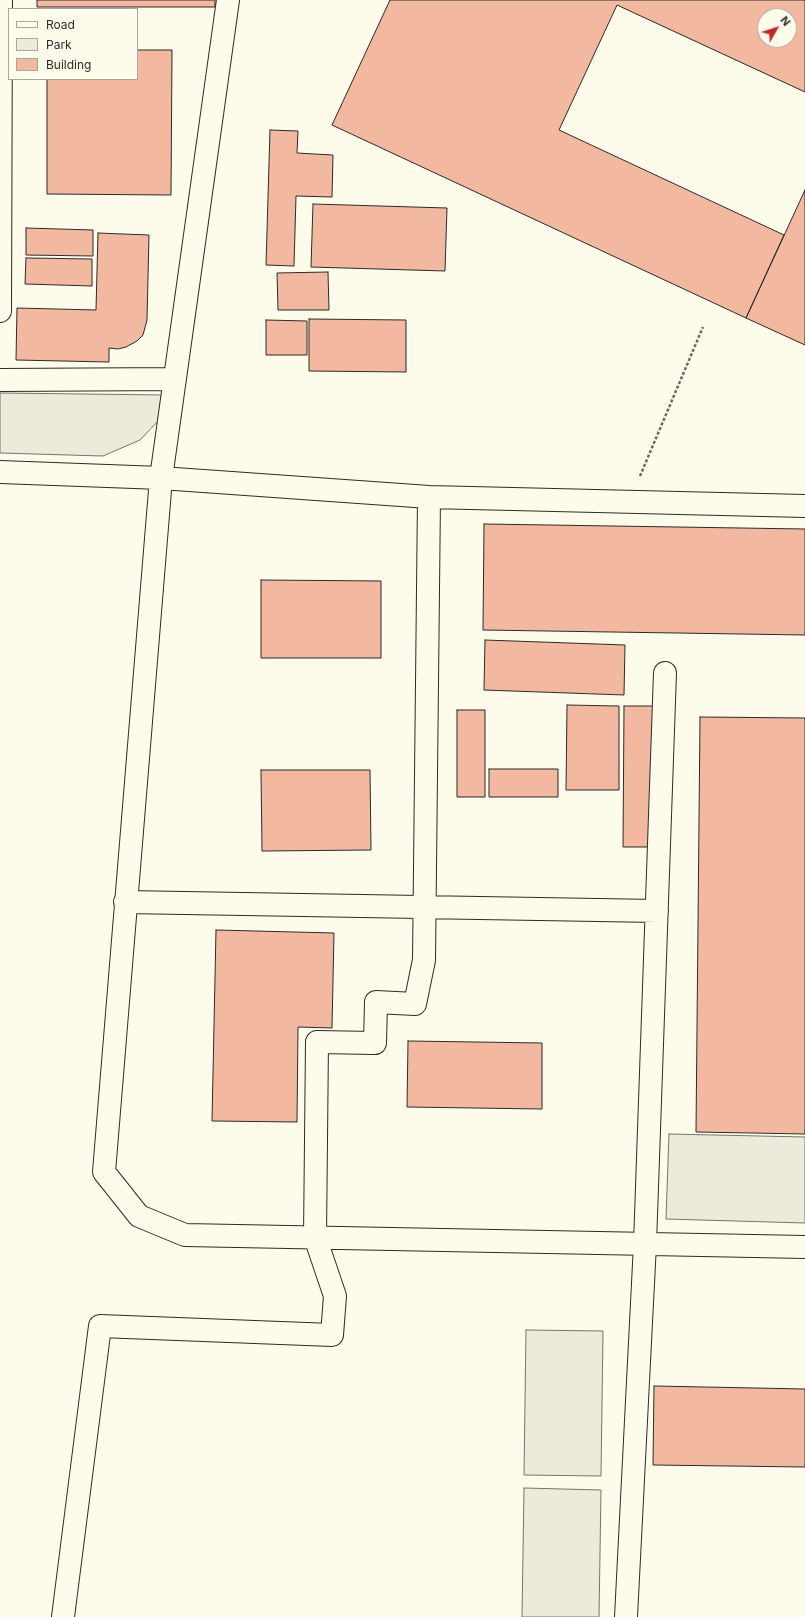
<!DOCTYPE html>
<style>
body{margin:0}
#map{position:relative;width:805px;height:1617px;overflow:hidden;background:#fdfbea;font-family:Inter,sans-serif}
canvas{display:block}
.legend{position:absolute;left:8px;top:8px;width:130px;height:72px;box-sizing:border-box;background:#fdfbea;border:1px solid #a9a89e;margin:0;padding:5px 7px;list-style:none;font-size:12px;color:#2b2b2b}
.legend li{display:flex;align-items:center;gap:8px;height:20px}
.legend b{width:20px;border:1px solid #a9a89e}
.north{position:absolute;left:757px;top:8px;width:40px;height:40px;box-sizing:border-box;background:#fdfbea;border:1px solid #a9a89e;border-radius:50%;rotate:51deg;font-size:11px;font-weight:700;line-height:16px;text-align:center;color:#2b2b2b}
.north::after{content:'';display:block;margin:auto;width:14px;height:18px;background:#c62828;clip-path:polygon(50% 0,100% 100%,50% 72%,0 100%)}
</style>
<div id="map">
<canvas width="805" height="1617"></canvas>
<ul class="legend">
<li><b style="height:5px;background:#fdfbea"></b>Road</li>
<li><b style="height:11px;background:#ecebdb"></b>Park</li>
<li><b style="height:11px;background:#f2b8a0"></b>Building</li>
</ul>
<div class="north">N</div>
</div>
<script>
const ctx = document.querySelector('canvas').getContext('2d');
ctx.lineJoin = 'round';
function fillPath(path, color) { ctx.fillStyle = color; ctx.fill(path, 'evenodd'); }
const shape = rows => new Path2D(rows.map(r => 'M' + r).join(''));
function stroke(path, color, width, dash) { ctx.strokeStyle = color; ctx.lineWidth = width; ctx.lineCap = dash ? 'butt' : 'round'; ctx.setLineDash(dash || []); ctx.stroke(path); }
const green = shape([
 [0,393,164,395,159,420,140,440,103,456,0,453,0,393],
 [669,1134,805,1137,805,1223,666,1219,669,1134],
 [526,1330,603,1331,601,1476,524,1475,526,1330],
 [524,1488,601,1490,599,1617,522,1617,524,1488]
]);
fillPath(green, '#ecebdb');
stroke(green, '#74746e', 1);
const building = shape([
 [37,0,215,0,215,7,37,7,37,0],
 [390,0,805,0,805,92,617,5,559,130,784,235,746,318,332,125,390,0],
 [765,16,789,16,789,40,765,40,765,16],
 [137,50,172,50,171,195,47,194,47,79,137,79,137,50],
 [270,130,298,131,297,153,333,155,332,197,296,196,294,266,266,265,270,130],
 [805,190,805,345,746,318,805,190],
 [313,204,447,208,445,271,311,267,313,204],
 [26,228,93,230,93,256,26,255,26,228],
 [98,233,149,235,147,320,143,335,137,341,126,347,118,349,109,348,109,362,16,360,17,308,96,310,98,233],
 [26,258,92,259,92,286,25,284,26,258],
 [328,272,329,310,278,310,277,273,328,272],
 [309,319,406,320,406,372,309,371,309,319],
 [266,320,307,321,307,355,266,355,266,320],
 [484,524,805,529,805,635,483,630,484,524],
 [261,580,381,581,381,658,261,658,261,580],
 [485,640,625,645,624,695,484,690,485,640],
 [567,705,619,706,619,790,566,790,567,705],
 [624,706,655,706,654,847,623,847,624,706],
 [457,710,485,710,485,797,457,797,457,710],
 [700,717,805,718,805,1134,696,1132,700,717],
 [489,769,558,769,558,797,489,797,489,769],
 [261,770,370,770,371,850,262,851,261,770],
 [216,930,334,933,332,1028,298,1027,297,1122,212,1121,216,930],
 [408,1041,542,1043,542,1109,407,1107,408,1041],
 [654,1386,805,1389,805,1467,653,1465,654,1386]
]);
fillPath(building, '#f2b8a0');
stroke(building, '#2b2b2b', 1);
const minor = shape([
 [228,0,161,478,104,1172,139,1216,185,1235,805,1247],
 [0,311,1,0],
 [0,380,175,379],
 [0,472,161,478,429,497,805,506],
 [125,902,657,911],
 [63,1617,100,1326,332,1335,335,1296,315,1237,317,1042,375,1043,376,1002,415,1004,424,960,429,497],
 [626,1617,645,1244,665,673]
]);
stroke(minor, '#2b2b2b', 24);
stroke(shape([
 [640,476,703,327]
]), '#6a6964', 2.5, [3, 2]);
stroke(minor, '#fdfbea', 22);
</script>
